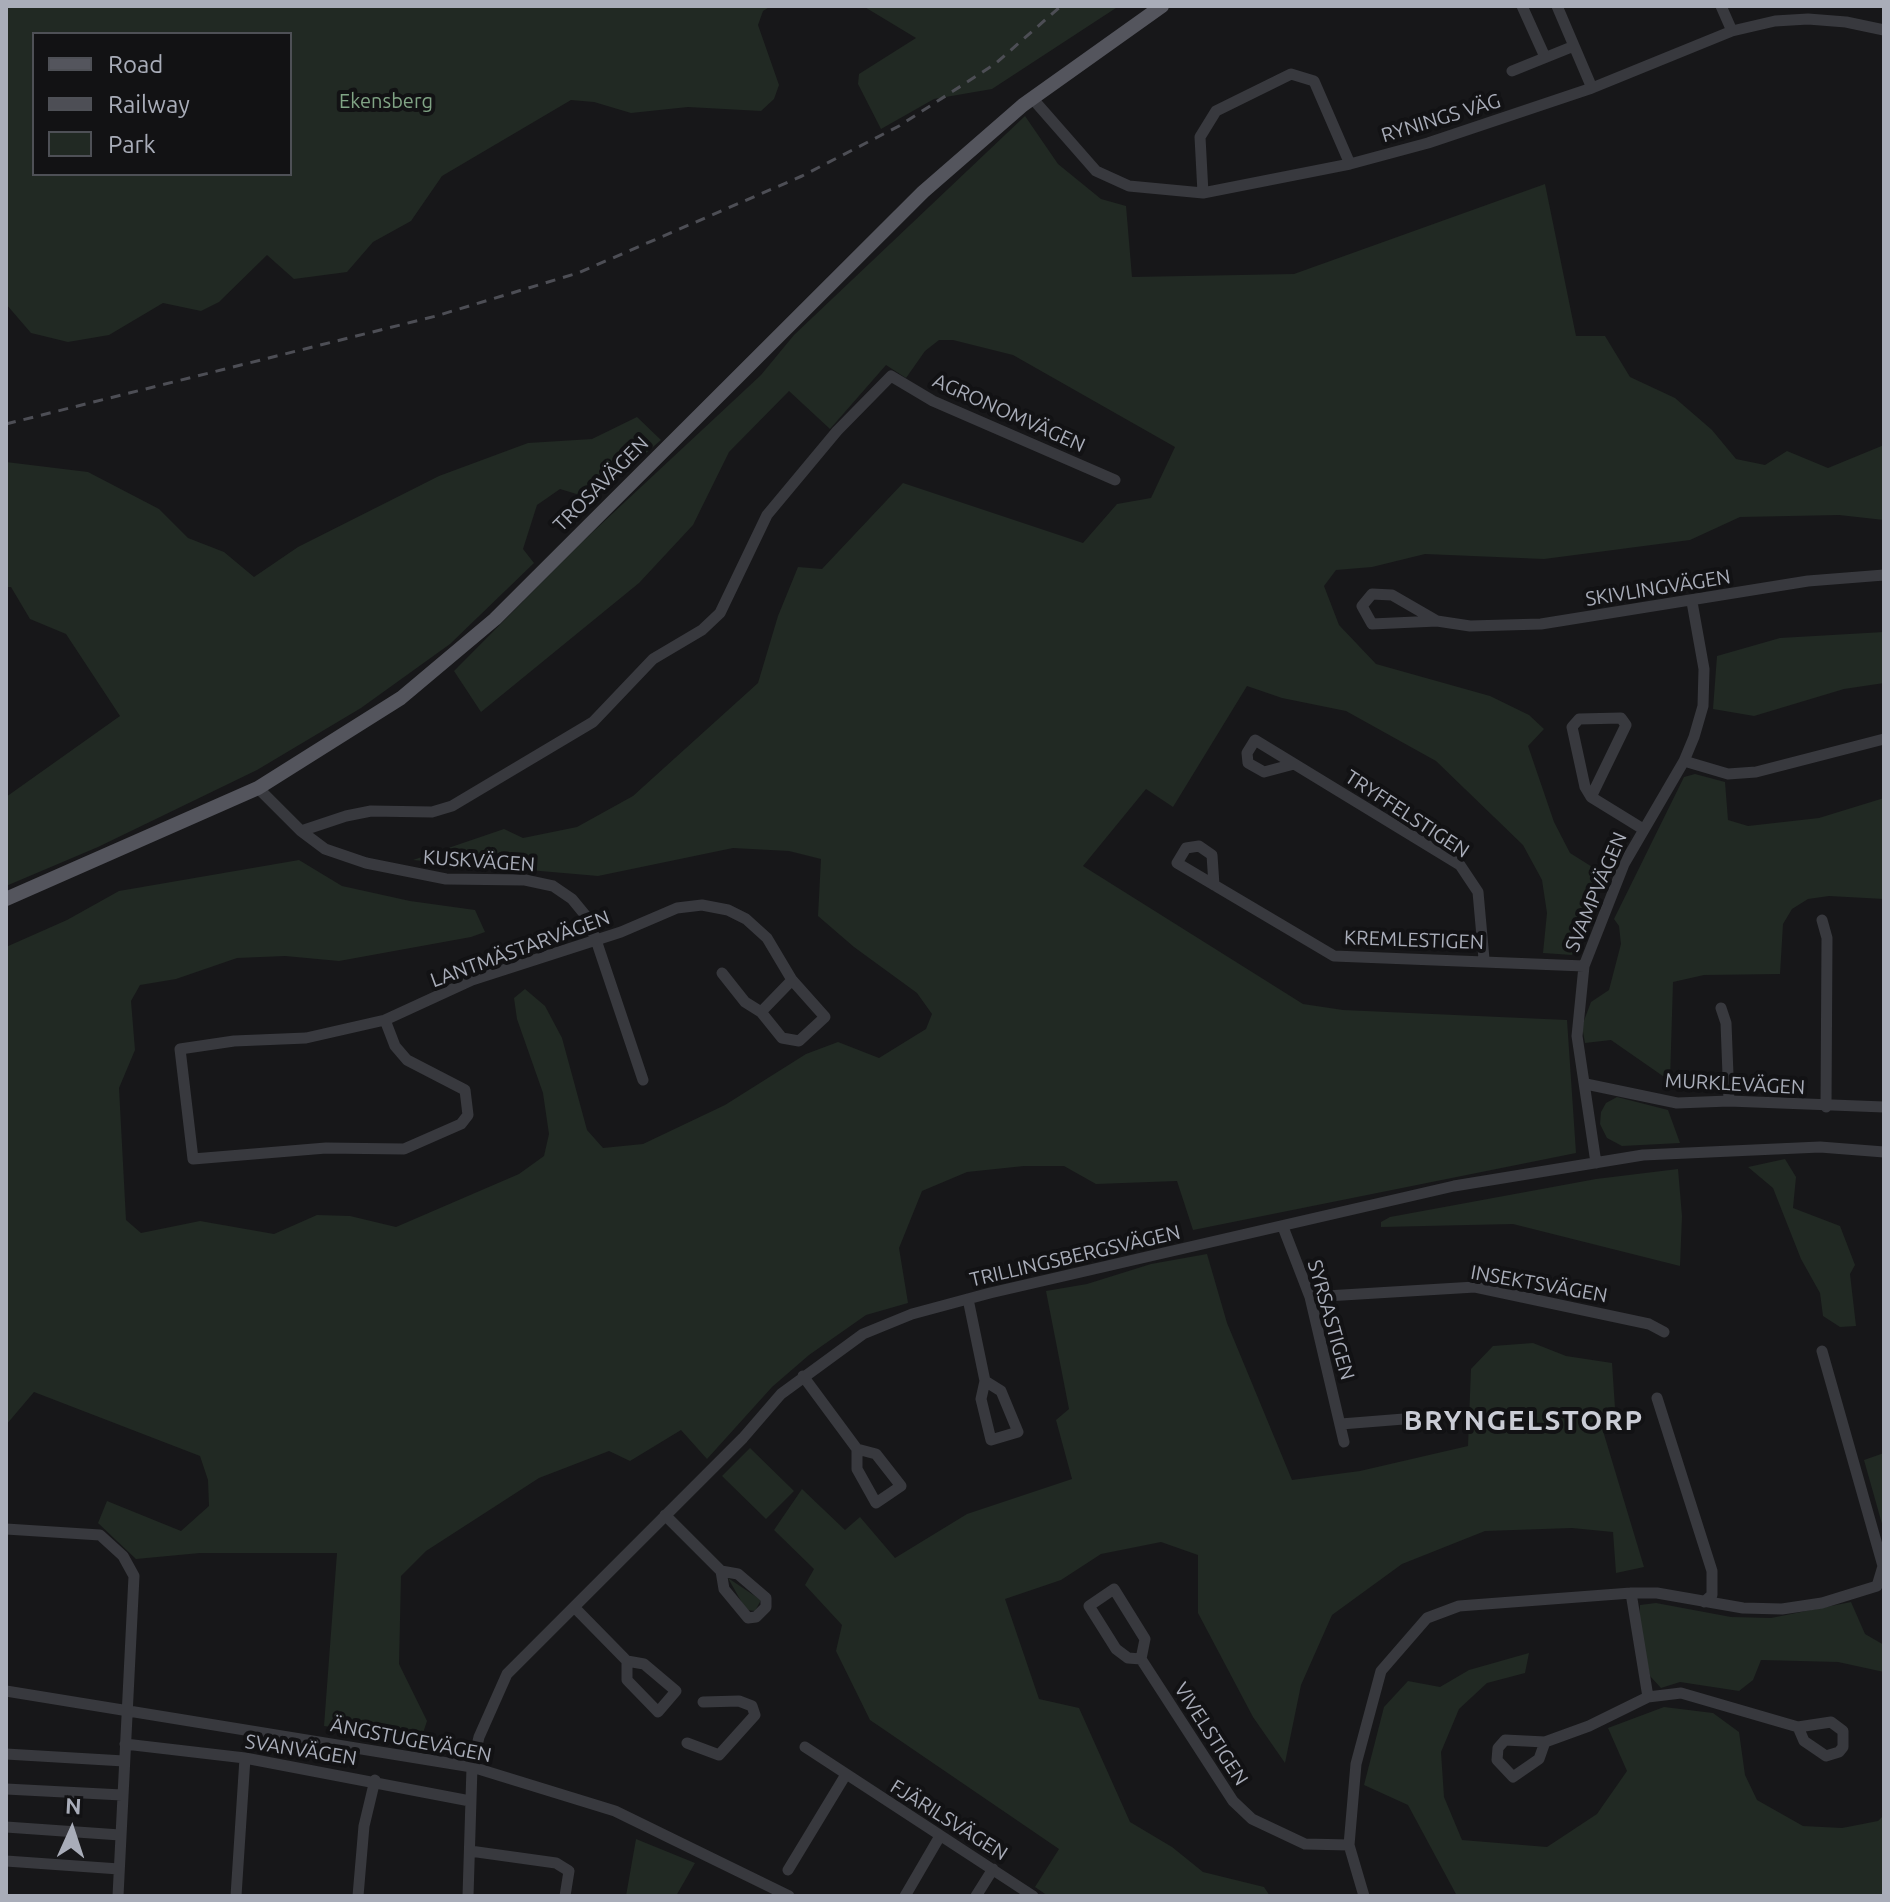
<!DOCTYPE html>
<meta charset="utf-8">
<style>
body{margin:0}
#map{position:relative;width:1890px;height:1902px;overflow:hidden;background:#171719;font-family:Ubuntu,sans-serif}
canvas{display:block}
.frame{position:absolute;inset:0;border:8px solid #a9adb9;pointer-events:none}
.legend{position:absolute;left:32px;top:32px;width:260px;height:144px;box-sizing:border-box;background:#121214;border:2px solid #4e5056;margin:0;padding:10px 14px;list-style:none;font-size:24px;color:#a9adb9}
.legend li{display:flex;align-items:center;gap:16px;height:40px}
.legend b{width:40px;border:2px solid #4e5056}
.north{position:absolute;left:32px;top:1790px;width:80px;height:80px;-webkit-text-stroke:6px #121214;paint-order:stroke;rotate:3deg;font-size:22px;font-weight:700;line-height:32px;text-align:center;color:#a9adb9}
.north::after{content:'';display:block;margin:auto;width:28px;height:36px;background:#a9adb9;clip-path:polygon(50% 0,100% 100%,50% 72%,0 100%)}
</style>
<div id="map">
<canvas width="1890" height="1902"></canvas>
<div class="frame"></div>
<ul class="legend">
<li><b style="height:10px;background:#54555d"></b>Road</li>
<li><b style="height:10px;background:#4d4e55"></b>Railway</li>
<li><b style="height:22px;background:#212923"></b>Park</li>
</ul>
<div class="north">N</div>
</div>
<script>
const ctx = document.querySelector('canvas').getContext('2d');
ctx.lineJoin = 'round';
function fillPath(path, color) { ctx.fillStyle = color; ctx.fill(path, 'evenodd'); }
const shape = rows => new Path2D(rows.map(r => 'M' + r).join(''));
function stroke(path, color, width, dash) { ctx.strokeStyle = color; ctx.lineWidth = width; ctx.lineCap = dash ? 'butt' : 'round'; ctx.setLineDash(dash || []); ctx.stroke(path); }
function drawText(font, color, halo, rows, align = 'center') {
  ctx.font = font + ' Ubuntu,sans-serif'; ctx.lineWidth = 8; ctx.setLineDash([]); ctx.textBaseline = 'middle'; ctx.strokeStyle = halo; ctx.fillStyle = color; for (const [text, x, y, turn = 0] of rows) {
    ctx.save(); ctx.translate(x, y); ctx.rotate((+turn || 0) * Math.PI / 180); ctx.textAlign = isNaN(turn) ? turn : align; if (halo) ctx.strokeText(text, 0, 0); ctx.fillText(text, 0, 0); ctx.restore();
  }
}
fillPath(shape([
 [6,6,771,6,763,11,758,25,779,85,774,99,761,111,688,107,631,113,594,102,571,100,442,176,411,221,373,242,347,272,294,279,267,255,219,302,201,311,163,303,109,335,68,342,31,333,6,304],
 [34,34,290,34,290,174,34,174],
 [863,6,1119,6,992,89,934,99,881,129,858,84,859,74,916,38],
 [1025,116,1058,164,1101,199,1126,206,1132,277,1294,274,1545,184,1576,336,1605,336,1630,377,1675,398,1712,430,1736,459,1765,465,1787,451,1828,468,1884,445,1884,520,1839,515,1740,517,1690,540,1544,559,1425,554,1372,567,1336,570,1324,586,1339,625,1376,664,1490,696,1529,715,1544,729,1528,746,1554,822,1570,853,1605,875,1572,955,1543,953,1547,913,1542,880,1523,845,1436,761,1346,711,1282,698,1247,686,1173,807,1146,789,1083,866,1303,1004,1343,1010,1567,1020,1576,1153,1193,1230,1177,1181,1096,1184,1064,1166,1024,1166,967,1172,922,1191,899,1248,908,1303,866,1315,809,1355,772,1387,707,1459,681,1430,630,1461,609,1451,539,1478,426,1551,401,1576,399,1664,427,1721,421,1739,324,1726,337,1553,200,1553,136,1559,98,1523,107,1501,181,1531,209,1506,208,1480,200,1456,34,1392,6,1425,6,947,67,920,119,891,299,860,342,886,410,901,475,910,485,932,471,937,339,961,285,956,237,958,176,979,140,985,131,1001,135,1050,119,1088,126,1220,141,1233,200,1221,274,1234,317,1215,350,1216,396,1227,519,1174,544,1156,549,1134,543,1093,517,1019,514,998,525,989,545,1006,562,1038,587,1130,603,1148,643,1144,725,1105,806,1054,838,1042,879,1058,926,1029,932,1014,917,993,854,947,818,916,821,859,789,851,733,848,598,876,413,860,504,829,523,838,577,827,633,796,758,683,778,616,798,567,822,569,903,483,1083,543,1117,504,1151,498,1175,447,1013,355,953,340,939,340,925,351,906,378,886,365,830,429,789,391,729,452,693,525,639,583,481,712,454,671,582,542,761,375,794,335],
 [637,417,661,440,593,499,560,489,537,505,523,549,534,563,450,644,361,708,257,770,98,847,6,886,6,797,120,716,66,634,30,619,11,587,6,587,6,462,88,472,159,509,188,538,224,552,254,577,298,547,439,476,528,443,592,439],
 [1884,632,1884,683,1844,689,1754,716,1713,709,1717,656,1780,638],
 [1695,774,1725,782,1728,820,1748,826,1819,818,1884,798,1884,899,1829,896,1808,899,1792,909,1783,924,1780,974,1704,975,1673,982,1670,1081,1611,1040,1585,1043,1582,1026,1591,1002,1609,990,1621,944,1619,926,1614,919,1684,777],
 [1617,1097,1668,1110,1680,1143,1622,1146,1607,1138,1600,1124,1601,1112,1606,1103],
 [1785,1159,1796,1177,1793,1208,1840,1226,1855,1265,1850,1274,1856,1326,1840,1327,1823,1316,1820,1293,1801,1259,1773,1188,1748,1167],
 [1678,1169,1682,1216,1680,1266,1513,1224,1381,1227,1381,1222,1390,1217,1596,1179],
 [1207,1254,1227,1323,1292,1480,1360,1471,1468,1446,1471,1369,1493,1346,1533,1343,1566,1356,1612,1363,1615,1408,1600,1421,1644,1567,1616,1573,1613,1532,1572,1528,1485,1531,1402,1564,1332,1615,1301,1685,1285,1763,1253,1717,1198,1613,1198,1555,1161,1542,1101,1554,1061,1580,1005,1599,1039,1699,1079,1708,1130,1822,1172,1847,1203,1872,1264,1887,1270,1896,1048,1896,1035,1887,1059,1849,870,1720,836,1651,842,1625,805,1585,814,1569,774,1530,802,1489,845,1530,860,1517,895,1558,967,1514,1072,1479,1056,1420,1069,1409,1046,1291,1087,1284,1151,1264],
 [750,1448,794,1491,766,1519,722,1476],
 [1884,1453,1884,1531,1864,1460],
 [728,1578,761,1600,755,1611,746,1610],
 [1851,1602,1865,1634,1884,1645,1884,1672,1838,1662,1761,1660,1753,1680,1739,1691,1680,1682,1661,1688,1650,1676,1639,1624,1640,1605,1656,1603,1731,1617,1771,1618],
 [1529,1653,1525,1673,1487,1683,1459,1709,1441,1752,1444,1797,1462,1840,1547,1847,1597,1814,1627,1771,1608,1728,1664,1707,1713,1713,1739,1732,1745,1775,1757,1800,1803,1826,1842,1828,1878,1821,1884,1815,1884,1896,1457,1896,1408,1805,1364,1785,1384,1707,1408,1681,1440,1687,1469,1670],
 [636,1839,695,1863,676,1896,626,1896]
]), '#212923');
stroke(shape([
 [1522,6,1545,57],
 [1557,6,1592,88],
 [1721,6,1732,31],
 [1512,71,1574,46],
 [1032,98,1096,171,1129,186,1203,193,1350,164,1428,143,1592,88,1732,31,1775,21,1808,19,1846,22,1884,30],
 [1203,193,1200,137,1216,111,1291,74,1314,81,1350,164],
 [1437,621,1392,595,1372,594,1362,606,1372,624,1437,621,1470,626,1541,624,1808,581,1884,575],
 [1684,761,1728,774,1756,772,1884,739],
 [1294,764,1264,772,1248,763,1247,753,1255,740,1460,865,1478,892,1484,959],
 [258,788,301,831,325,849,366,863,446,879,525,880,553,886,572,899,586,916,596,940,643,1080],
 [1591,797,1626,725,1621,718,1579,719,1572,727,1585,787,1591,797,1643,829],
 [301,831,346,816,371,811,432,812,452,806,593,722,653,659,702,630,720,613,767,515,837,431,891,376,933,401,1115,480],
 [1214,885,1212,855,1199,846,1186,848,1177,863,1334,956,1584,966],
 [1822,920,1827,938,1826,1107],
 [722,973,745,1002,761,1012],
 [1721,1008,1726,1023,1729,1101],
 [385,1020,395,1046,407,1060,465,1090,468,1115,461,1124,404,1149,326,1148,193,1159,180,1049,234,1041,306,1038,385,1020,472,980,621,932,677,908,702,905,728,910,746,919,767,938,792,980,825,1017,799,1041,782,1038,761,1012,792,980],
 [1586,1084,1677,1103,1729,1101,1884,1107],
 [1596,1163,1577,1036,1584,966,1624,864,1684,761,1694,737,1703,706,1704,669,1692,602],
 [1283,1227,1310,1297,1344,1442],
 [1310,1297,1475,1287,1649,1324,1664,1332],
 [968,1299,985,1381,1001,1391,1018,1432,991,1440,981,1399,985,1381],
 [803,1376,857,1449,876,1454,901,1486,876,1503,857,1469,857,1449],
 [1657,1398,1712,1571,1712,1595,1704,1602],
 [1341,1424,1429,1417],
 [665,1515,721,1571,738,1574,766,1598,766,1607,756,1617,748,1618,724,1589,721,1571],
 [6,1529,100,1535,123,1556,134,1576,118,1896],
 [1631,1593,1648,1697],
 [575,1608,627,1661,644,1664,676,1691,658,1712,627,1680,627,1661],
 [1141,1659,1128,1658,1116,1649,1089,1606,1114,1589,1145,1639,1141,1659,1233,1801,1252,1819,1305,1844,1349,1845],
 [6,1691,472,1767,615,1811,789,1896],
 [1545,1742,1539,1759,1513,1777,1497,1760,1498,1748,1505,1740,1545,1742,1589,1726,1648,1697,1681,1693,1798,1727,1831,1722,1843,1731,1843,1747,1839,1752,1826,1756,1804,1741,1798,1727],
 [687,1743,719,1755,755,1715,752,1706,739,1701,703,1702],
 [125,1744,245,1758,470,1801],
 [805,1747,1033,1896],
 [6,1754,124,1761],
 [6,1789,122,1795],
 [6,1827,120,1835],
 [470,1851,556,1863,569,1871,565,1896],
 [6,1861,119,1869],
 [788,1870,845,1776],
 [236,1896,245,1758],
 [358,1896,364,1826,375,1780],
 [468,1896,472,1767,479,1737,507,1674,743,1438,781,1394,863,1334,912,1314,990,1293,1454,1186,1643,1155,1820,1147,1884,1152],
 [905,1896,940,1836],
 [976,1896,993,1869],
 [1364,1896,1349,1845,1356,1764,1381,1671,1427,1618,1459,1606,1631,1593,1657,1593,1743,1608,1782,1609,1822,1603,1877,1586,1883,1566,1822,1351]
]), '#38393e', 11);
stroke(shape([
 [6,899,258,788,401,698,495,619,923,192,1023,105,1162,6]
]), '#54555d', 14);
stroke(shape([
 [6,424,436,316,578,273,802,176,899,126,995,64,1061,6]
]), '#4d4e55', 3, [10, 8]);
drawText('20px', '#80a485', '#121214', [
 ["Ekensberg",386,101]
]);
drawText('20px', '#a9adb9', '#121214', [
 ["RYNINGS VÄG",1441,118,-17],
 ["AGRONOMVÄGEN",1009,413,24],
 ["TROSAVÄGEN",601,484,-45],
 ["SKIVLINGVÄGEN",1658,588,-9],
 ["TRYFFELSTIGEN",1407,814,33],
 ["KUSKVÄGEN",479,861,4],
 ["SVAMPVÄGEN",1596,892,-67],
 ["KREMLESTIGEN",1414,940,2],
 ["LANTMÄSTARVÄGEN",520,949,-20],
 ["MURKLEVÄGEN",1735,1084,3],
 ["TRILLINGSBERGSVÄGEN",1075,1256,-13],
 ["INSEKTSVÄGEN",1539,1284,10],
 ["SYRSASTIGEN",1331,1320,74],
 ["VIVELSTIGEN",1211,1734,57],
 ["ÄNGSTUGEVÄGEN",411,1740,11],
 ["SVANVÄGEN",301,1750,9],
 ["FJÄRILSVÄGEN",949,1820,32]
]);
ctx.letterSpacing = '2px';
drawText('bold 28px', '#caccd5', '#121214', [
 ["BRYNGELSTORP",1524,1421]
]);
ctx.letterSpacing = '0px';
</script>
